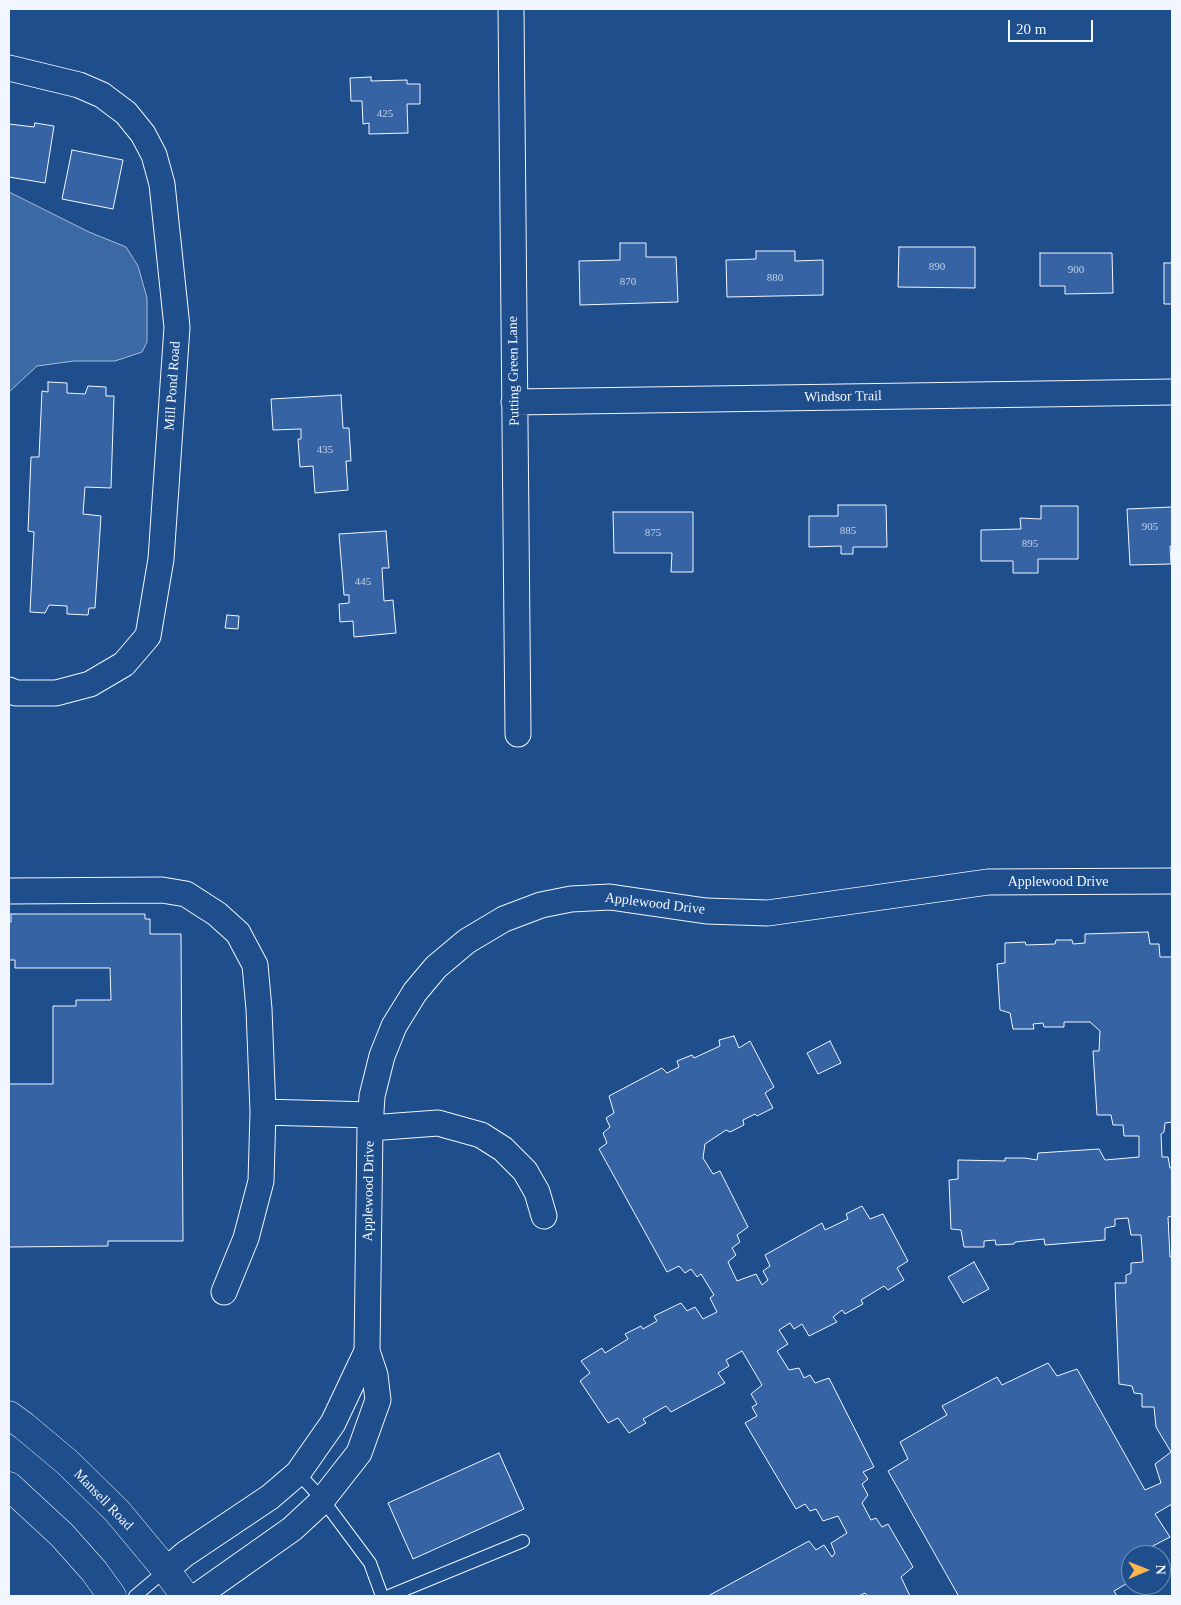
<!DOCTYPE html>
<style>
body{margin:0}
#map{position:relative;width:1181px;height:1605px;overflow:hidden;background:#1f4e8c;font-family:Georgia,serif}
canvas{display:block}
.frame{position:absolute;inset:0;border:10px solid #f2f6ff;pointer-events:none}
.north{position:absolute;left:1121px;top:1545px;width:50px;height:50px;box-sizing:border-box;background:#1f4e8c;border:1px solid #7391ba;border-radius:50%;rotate:89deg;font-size:14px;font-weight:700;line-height:20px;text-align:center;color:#f2f6ff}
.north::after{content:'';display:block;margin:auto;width:18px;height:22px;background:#ffb74d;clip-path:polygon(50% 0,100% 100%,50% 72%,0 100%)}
.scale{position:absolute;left:1008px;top:20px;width:85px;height:22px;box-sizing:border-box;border:2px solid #f2f6ff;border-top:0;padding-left:6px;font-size:15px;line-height:18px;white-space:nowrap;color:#f2f6ff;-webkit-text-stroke:4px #1f4e8c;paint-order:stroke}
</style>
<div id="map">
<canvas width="1181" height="1605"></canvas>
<div class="frame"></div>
<div class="north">N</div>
<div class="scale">20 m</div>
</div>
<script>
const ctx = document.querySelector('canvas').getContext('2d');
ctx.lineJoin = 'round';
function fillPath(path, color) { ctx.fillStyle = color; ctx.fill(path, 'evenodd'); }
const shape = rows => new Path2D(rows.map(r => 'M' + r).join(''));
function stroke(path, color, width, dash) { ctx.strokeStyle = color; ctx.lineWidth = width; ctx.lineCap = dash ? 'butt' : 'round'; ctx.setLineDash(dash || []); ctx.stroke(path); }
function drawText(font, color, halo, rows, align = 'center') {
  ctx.font = font + ' Georgia,serif'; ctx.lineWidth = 4; ctx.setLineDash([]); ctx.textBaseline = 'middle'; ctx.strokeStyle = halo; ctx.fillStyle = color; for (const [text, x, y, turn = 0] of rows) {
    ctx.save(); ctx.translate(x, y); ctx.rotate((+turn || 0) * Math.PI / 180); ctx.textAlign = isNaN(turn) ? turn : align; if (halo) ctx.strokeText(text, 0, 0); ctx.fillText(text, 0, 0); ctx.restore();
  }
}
const water = shape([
 [9,192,89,232,126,247,138,266,147,298,147,342,142,352,115,361,74,361,37,366,9,392,9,192]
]);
fillPath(water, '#3b69a3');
stroke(water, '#a8bbd7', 1);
const building = shape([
 [371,77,371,81,407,80,407,84,420,84,420,104,407,104,408,133,369,134,369,123,363,124,362,101,351,101,350,78,371,77],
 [35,123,54,126,45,183,9,177,9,124,34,127,35,123],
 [72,150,123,160,113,209,62,199,72,150],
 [620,243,646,243,646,257,676,257,678,302,580,305,579,261,620,260,620,243],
 [899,247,975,247,975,288,898,287,899,247],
 [756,251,795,251,795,261,823,260,823,295,727,297,726,260,756,259,756,251],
 [1040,253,1112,253,1113,293,1065,294,1065,286,1040,286,1040,253],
 [1164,263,1172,263,1172,304,1164,304,1164,263],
 [48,382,67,383,67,393,85,394,88,386,106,387,106,396,114,396,111,488,85,487,83,514,101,516,95,608,89,608,88,615,67,614,67,606,49,605,45,613,30,612,34,532,28,531,31,457,39,457,42,391,48,392,48,382],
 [341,395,343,428,349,428,351,461,346,461,348,490,315,493,313,466,300,467,298,439,301,439,301,429,273,430,271,399,341,395],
 [838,505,886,505,887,547,853,547,853,554,841,554,841,546,809,547,809,516,838,516,838,505],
 [1041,506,1078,506,1078,559,1038,559,1038,573,1013,573,1013,561,981,561,981,530,1021,529,1020,518,1041,519,1041,506],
 [1172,507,1172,546,1170,546,1171,564,1130,565,1127,509,1172,507],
 [613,512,693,512,693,572,671,572,672,553,614,553,613,512],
 [386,531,389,568,382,568,384,601,393,600,396,633,354,637,353,621,340,622,339,604,349,603,349,595,344,595,339,534,386,531],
 [227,615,239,616,238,629,225,628,227,615],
 [11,914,145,914,145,919,150,919,150,934,181,934,183,1241,108,1241,108,1246,9,1247,9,1084,53,1084,53,1006,76,1006,76,1000,111,1000,110,968,15,968,15,960,9,960,9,922,11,922,11,914],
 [1148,932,1150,944,1159,944,1160,957,1172,957,1172,1122,1165,1123,1164,1132,1161,1134,1162,1157,1168,1157,1170,1168,1172,1168,1172,1216,1168,1217,1170,1257,1172,1257,1172,1504,1155,1514,1170,1537,1151,1547,1155,1555,1131,1555,1131,1581,1114,1591,1117,1596,956,1596,958,1595,888,1471,908,1459,900,1442,947,1415,942,1406,997,1377,1002,1385,1048,1363,1057,1376,1077,1369,1145,1490,1161,1483,1155,1464,1171,1452,1156,1427,1154,1407,1142,1407,1142,1394,1134,1393,1132,1386,1119,1384,1115,1283,1126,1283,1126,1275,1131,1273,1131,1263,1143,1262,1141,1235,1131,1235,1128,1218,1115,1219,1115,1226,1105,1228,1105,1240,1045,1245,1044,1239,1015,1242,1014,1244,996,1245,995,1240,984,1241,984,1247,964,1247,961,1230,951,1229,949,1180,958,1179,958,1160,1005,1161,1005,1158,1025,1158,1037,1160,1038,1153,1099,1149,1105,1160,1139,1157,1139,1136,1124,1136,1123,1125,1113,1125,1111,1115,1097,1115,1093,1051,1099,1051,1100,1031,1090,1022,1064,1022,1064,1027,1044,1027,1043,1023,1033,1024,1034,1029,1013,1029,1010,1013,1000,1010,997,964,1005,963,1005,943,1025,942,1026,945,1055,944,1056,940,1072,940,1073,944,1085,943,1085,934,1148,932],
 [734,1036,739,1048,750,1041,774,1087,765,1093,773,1108,757,1116,755,1114,743,1120,744,1125,730,1132,726,1130,705,1144,703,1158,713,1174,720,1171,748,1227,737,1235,740,1242,732,1248,736,1255,728,1262,737,1281,756,1274,762,1285,768,1280,763,1271,770,1266,765,1255,822,1223,825,1230,848,1219,846,1214,862,1206,870,1219,883,1214,908,1261,897,1268,904,1280,888,1290,884,1286,861,1300,863,1304,845,1314,842,1310,833,1317,837,1322,809,1336,802,1324,794,1329,790,1323,779,1330,788,1344,777,1351,789,1370,799,1368,804,1378,810,1375,815,1383,829,1378,874,1467,863,1472,868,1479,862,1484,868,1495,862,1503,871,1520,876,1518,882,1527,888,1524,913,1567,901,1577,910,1596,868,1596,865,1593,859,1596,708,1596,809,1541,816,1550,824,1545,832,1557,835,1553,831,1543,847,1533,838,1516,823,1521,816,1509,810,1511,805,1504,796,1509,745,1423,757,1416,752,1407,757,1404,751,1394,762,1385,742,1351,726,1360,729,1366,718,1373,725,1383,671,1412,666,1406,643,1419,646,1423,629,1433,618,1418,608,1423,580,1381,590,1373,581,1361,602,1348,605,1353,628,1339,625,1334,641,1326,643,1329,657,1321,654,1316,681,1303,687,1311,695,1307,703,1319,717,1312,710,1298,714,1295,701,1274,697,1277,691,1269,685,1273,679,1266,667,1272,599,1149,607,1143,603,1133,610,1127,606,1118,614,1113,609,1096,662,1068,667,1073,679,1067,677,1061,692,1055,694,1058,720,1046,719,1040,734,1036],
 [830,1041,841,1063,818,1074,807,1053,830,1041],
 [974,1262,989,1289,963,1303,948,1277,974,1262],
 [499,1453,524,1509,413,1559,388,1503,499,1453]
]);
fillPath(building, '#3563a3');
stroke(building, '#f2f6ff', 1);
const service = shape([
 [298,1473,323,1500,370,1563,382,1596],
 [135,1596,166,1570],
 [389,1596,523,1541]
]);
const minor = shape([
 [511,9,518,734],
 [9,68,79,85,102,95,126,113,143,134,154,155,162,184,177,327,161,559,148,636,124,664,90,684,56,693,16,693,9,690],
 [514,402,1172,392],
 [9,891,162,890,186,894,217,914,238,933,255,965,259,1009,263,1112],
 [370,1128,438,1123,481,1135,503,1149,525,1171,537,1192,544,1216],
 [224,1292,246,1238,261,1181,263,1112,371,1115],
 [166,1570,185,1554,270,1497,298,1473,333,1423,367,1351],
 [197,1596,292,1529,319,1504,359,1453,378,1400,375,1375,367,1351,370,1128,372,1096,382,1056,394,1026,415,992,436,967,467,941,504,919,541,905,571,899,610,897,706,911,768,913,988,882,1172,881]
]);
const primary = shape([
 [9,1415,24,1426,67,1462,117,1511,166,1570,185,1596],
 [9,1486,62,1535,94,1571,112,1596]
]);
stroke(service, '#f2f6ff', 14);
stroke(minor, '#f2f6ff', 27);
stroke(primary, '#f2f6ff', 29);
stroke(service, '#1f4e8c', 12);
stroke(minor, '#1f4e8c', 25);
stroke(primary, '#1f4e8c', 28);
drawText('11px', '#c3d1e8', null, [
 ["425",385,114],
 ["890",937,267],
 ["900",1076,270],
 ["880",775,278],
 ["870",628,282],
 ["435",325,450],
 ["905",1150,527],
 ["885",848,531],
 ["875",653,533],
 ["895",1030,544],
 ["445",363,582]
]);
drawText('14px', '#f2f6ff', '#1f4e8c', [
 ["Putting Green Lane",514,371,-91],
 ["Mill Pond Road",173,386,-86],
 ["Windsor Trail",843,397,-1],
 ["Applewood Drive",1058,882],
 ["Applewood Drive",655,904,7],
 ["Applewood Drive",369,1191,-89],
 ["Mansell Road",103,1500,46]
]);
</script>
